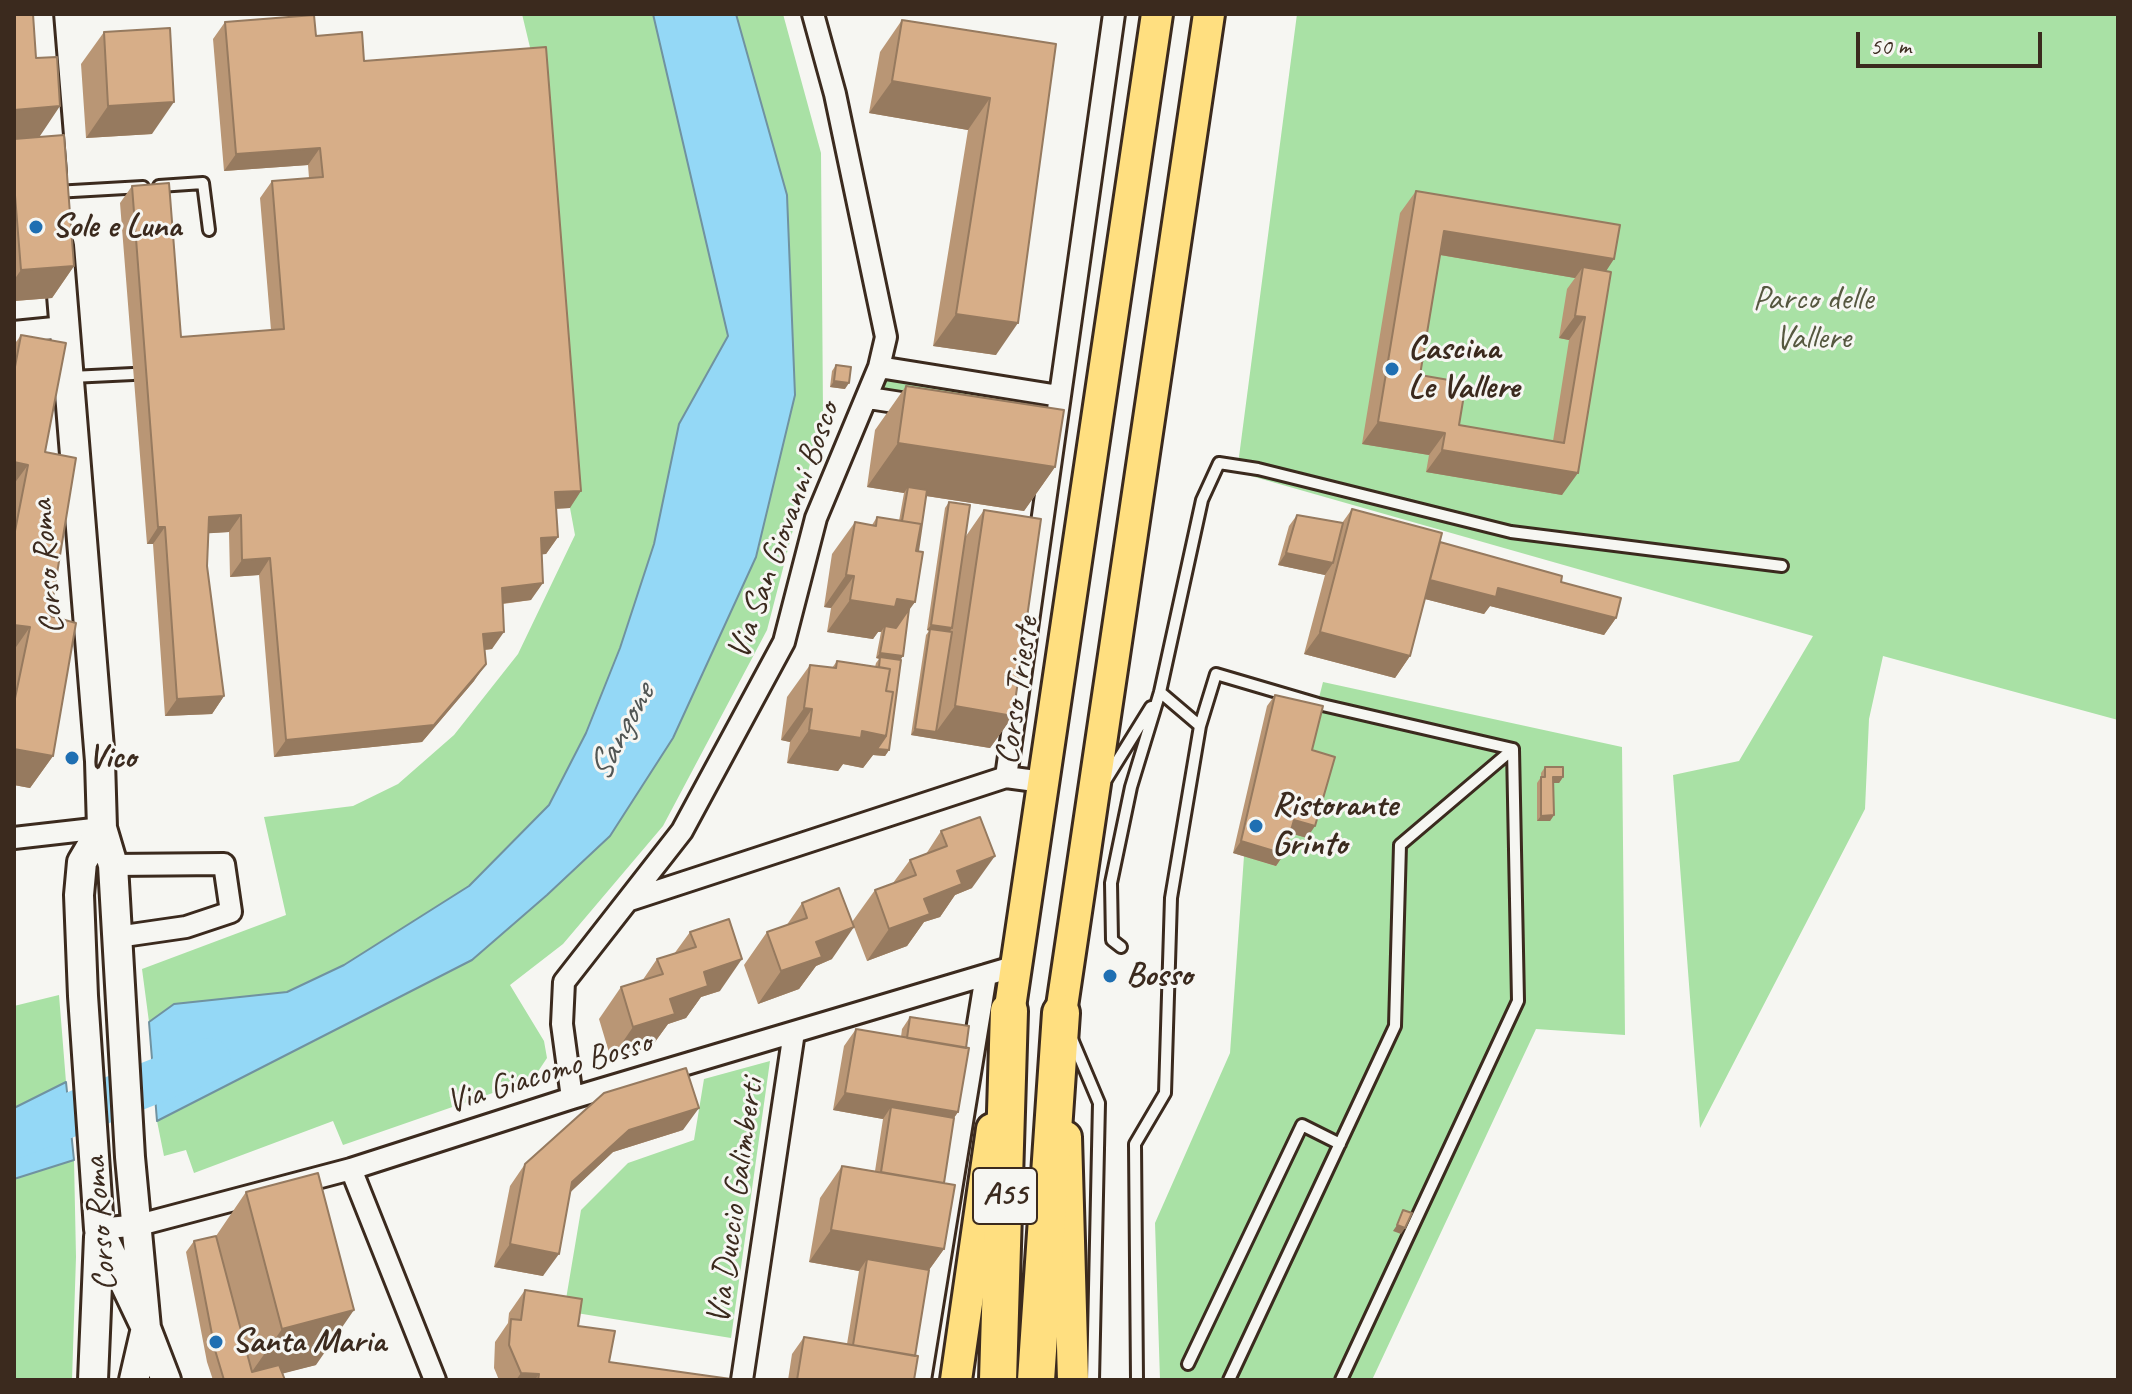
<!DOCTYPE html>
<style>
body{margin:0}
#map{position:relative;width:2132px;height:1394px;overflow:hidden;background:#f6f6f2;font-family:Caveat,sans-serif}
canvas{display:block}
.frame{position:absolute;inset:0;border:16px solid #3b2a1e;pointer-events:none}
.scale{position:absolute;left:1856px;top:32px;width:186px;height:36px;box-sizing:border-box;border:4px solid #3b2a1e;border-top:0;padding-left:10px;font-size:24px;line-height:28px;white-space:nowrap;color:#3b2a1e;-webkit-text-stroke:6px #f6f6f2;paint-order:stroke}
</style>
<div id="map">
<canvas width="2132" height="1394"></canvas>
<div class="frame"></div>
<div class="scale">50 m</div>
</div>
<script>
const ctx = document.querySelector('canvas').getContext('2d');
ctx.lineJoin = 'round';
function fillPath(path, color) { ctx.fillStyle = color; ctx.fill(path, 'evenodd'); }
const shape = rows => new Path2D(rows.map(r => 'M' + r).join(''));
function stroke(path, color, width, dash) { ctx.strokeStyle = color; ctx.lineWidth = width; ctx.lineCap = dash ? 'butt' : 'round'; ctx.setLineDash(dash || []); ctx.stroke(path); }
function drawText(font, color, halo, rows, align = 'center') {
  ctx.font = font + ' Caveat,sans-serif'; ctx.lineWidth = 6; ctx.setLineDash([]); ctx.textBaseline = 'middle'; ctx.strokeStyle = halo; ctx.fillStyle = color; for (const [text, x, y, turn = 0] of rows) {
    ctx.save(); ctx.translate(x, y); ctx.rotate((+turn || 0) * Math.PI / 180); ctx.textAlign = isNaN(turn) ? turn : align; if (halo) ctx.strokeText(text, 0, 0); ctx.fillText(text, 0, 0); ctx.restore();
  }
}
fillPath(shape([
 [522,14,653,14,728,336,679,424,654,544,620,648,586,733,549,805,469,886,344,965,287,992,175,1004,149,1022,142,969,286,915,264,817,353,806,398,784,454,735,518,654,575,535,570,508,534,64],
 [736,14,783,14,821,153,823,414,767,630,663,826,563,944,510,985,544,1041,547,1058,533,1079,343,1145,333,1121,194,1173,186,1150,164,1156,157,1121,472,960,610,836,787,195],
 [1297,14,2118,14,2118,720,1883,656,1869,719,1865,809,1700,1128,1673,775,1739,761,1813,636,1237,472],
 [886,378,1024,399,1029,405,1023,413,883,390],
 [1323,682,1622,747,1625,1035,1536,1029,1372,1380,1160,1380,1155,1223,1230,1053,1244,856,1276,866],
 [59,995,66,1082,14,1108,14,1006],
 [770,1061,731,1338,564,1311,581,1210,628,1163,694,1140,704,1079],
 [74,1160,76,1257,72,1380,14,1380,14,1179]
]), '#a9e1a5');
const water = shape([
 [653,14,736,14,787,195,795,395,756,557,673,738,610,836,547,895,472,960,157,1121,149,1022,174,1004,287,992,344,965,469,886,549,805,586,733,620,648,654,544,679,424,728,336,653,14],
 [66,1082,74,1160,14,1179,14,1108,66,1082]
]);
fillPath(water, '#94d8f6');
stroke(water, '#7092a0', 2);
stroke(shape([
 [14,1137,209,1060]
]), '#94d8f6', 44);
const lane = shape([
 [159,186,203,183,209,230],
 [55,192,143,187],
 [71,377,133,374],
 [1200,726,1216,674,1318,704,1513,749],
 [1107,778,1151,707],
 [1121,947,1112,940,1111,883,1131,787,1160,692,1202,500,1219,463,1258,469,1511,532,1782,566],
 [1072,1039,1099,1103,1093,1380],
 [1188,1364,1302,1125,1340,1144],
 [1137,1380,1135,1144,1165,1093,1171,898,1200,726,1160,692],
 [1229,1380,1395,1026,1400,845,1513,749],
 [1341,1380,1518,1001,1513,749]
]);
const street = shape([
 [14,332,64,327],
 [879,367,1059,396],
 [869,398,920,406],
 [1006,777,1114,14],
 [14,838,102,828],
 [113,865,224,864,231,912,186,927,117,937],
 [630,900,1006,777,1043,782],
 [572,1098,562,1024,564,982,682,831,784,642,816,518,879,367,886,337,835,94,813,14],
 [351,1169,435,1380],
 [99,1229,139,1225,351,1169,572,1098,1016,966],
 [742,1380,794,1032],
 [920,1380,986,975]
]);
const secondary = shape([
 [38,14,51,173],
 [58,246,100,761,102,828,113,865,130,1157,146,1328,134,1380],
 [102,828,82,862,79,895,83,996,99,1229,146,1328,166,1380],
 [93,1380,99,1237]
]);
const primary = shape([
 [1006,1034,1157,14],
 [1062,1037,1061,1013,1209,14],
 [1066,1137,1073,1380],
 [956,1380,992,1129]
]);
const highway = shape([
 [998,1380,1009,1011],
 [1036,1380,1061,1013]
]);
stroke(lane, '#3b2a1e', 16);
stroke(street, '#3b2a1e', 26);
stroke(secondary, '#3b2a1e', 34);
stroke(primary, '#3b2a1e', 36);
stroke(highway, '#3b2a1e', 42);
stroke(lane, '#f6f6f2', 10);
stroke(street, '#f6f6f2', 20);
stroke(secondary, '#f6f6f2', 28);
stroke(primary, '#ffdf80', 30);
stroke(highway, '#ffdf80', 36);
fillPath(shape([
 [14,14,39,137,74,266,52,298,14,301],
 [902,20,1056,44,996,355,933,346,968,130,869,113,880,52],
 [225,22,316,36,364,61,570,508,556,509,558,537,546,554,542,554,531,600,503,604,492,649,485,650,474,681,422,742,274,757,259,575,230,577,229,532,209,533,207,566,224,696,212,714,165,716,153,544,147,544,120,203,132,186,181,337,271,330,260,198,272,181,309,178,308,165,224,171,213,39],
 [104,32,152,134,86,138,81,64],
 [1416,191,1606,271,1562,495,1426,472,1429,455,1362,444,1400,213],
 [1440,255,1575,278,1567,289,1559,338,1569,340,1553,441,1459,425,1420,375],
 [21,335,45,452,53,756,30,788,14,785,14,345],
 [836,365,845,389,830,387,832,371],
 [906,386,1055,467,1024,511,926,496,918,551,915,602,909,609,903,656,900,660,889,750,885,756,873,755,863,768,843,764,838,771,787,763,790,742,781,740,787,697,810,665,832,668,837,661,875,667,876,663,879,659,876,658,881,632,878,632,873,639,827,632,831,608,824,607,832,554,855,522,872,525,877,517,899,521,904,493,867,487,875,430],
 [949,502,966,536,984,510,1013,716,990,748,911,735,926,635,929,631,927,630,945,508],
 [1352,509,1440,542,1561,582,1616,618,1604,635,1490,606,1484,614,1425,599,1410,656,1395,678,1304,654,1325,575,1278,565,1289,526,1297,515,1342,523],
 [1275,695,1312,750,1307,838,1291,833,1284,854,1276,866,1233,853,1267,706],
 [1545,767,1563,777,1559,783,1553,783,1554,815,1550,821,1537,821,1537,783,1541,777,1541,773],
 [941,831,972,888,955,895,940,917,924,922,907,946,867,961,852,922,875,890,893,883,910,860,926,854],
 [802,903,832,959,816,966,799,989,758,1004,744,965,767,932,786,926],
 [690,932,720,991,701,997,686,1018,668,1024,652,1046,611,1059,599,1019,621,987,642,981,657,959,674,954],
 [910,1017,958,1112,954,1118,944,1183,944,1249,929,1270,915,1356,914,1380,788,1380,792,1354,804,1337,847,1344,859,1271,809,1262,820,1198,842,1166,875,1171,883,1119,833,1110,844,1046,856,1029,901,1037,902,1029],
 [683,1130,613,1152,570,1192,543,1276,494,1267,510,1186,525,1164],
 [246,1192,316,1365,283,1373,285,1380,213,1380,207,1362,186,1252,194,1241,216,1236],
 [525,1290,578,1326,609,1362,738,1380,499,1380,494,1368,495,1342,508,1323,509,1313]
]), '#b99675');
fillPath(shape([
 [892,81,990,98,968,130,869,113],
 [174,102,152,134,86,138,108,106],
 [60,106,38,139,14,140,14,110],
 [320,148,308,165,224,171,236,154],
 [1444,231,1614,259,1599,282,1583,267,1575,278,1429,253],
 [74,266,52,298,14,301,14,280,21,270],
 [956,314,1018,323,996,355,933,346],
 [1575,316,1585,317,1569,340,1559,338],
 [834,381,849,383,845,389,830,387],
 [1378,422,1445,433,1429,455,1362,444],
 [898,443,1055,467,1024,511,907,493,908,487,904,493,867,487],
 [1442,450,1578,473,1562,495,1426,472],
 [14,462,28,465,14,484],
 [581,491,570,508,543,509,555,492],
 [241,515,229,532,198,534,209,517],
 [158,527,165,527,153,544,147,544],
 [558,537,546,554,529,556,541,538],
 [1286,553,1333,563,1325,575,1278,565],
 [270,558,259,575,230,577,242,560],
 [846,575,854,576,831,608,824,607],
 [1429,580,1498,588,1616,618,1604,635,1490,606,1484,614,1417,597],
 [543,583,531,600,490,605,502,588],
 [897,599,915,602,892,634,885,626,881,632,878,632,873,639,827,632,850,600],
 [14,625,30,627,14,650],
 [931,625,952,628,948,634,927,630],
 [504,632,492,649,471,651,483,634],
 [1320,632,1410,656,1395,678,1304,654],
 [880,653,903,656,899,662,876,658],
 [486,664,474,681,422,742,274,757,286,740],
 [224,696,212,714,165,716,177,699],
 [955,706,1013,716,990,748,911,735,915,729,936,732],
 [804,708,812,709,790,742,781,740],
 [809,730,862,731,886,736,889,750,885,756,873,755,863,768,843,764,838,771,787,763],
 [14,749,53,756,30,788,14,785],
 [1553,777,1563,777,1559,783,1549,783],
 [1554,815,1550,821,1537,821,1541,816],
 [1294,820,1315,826,1307,838,1286,832],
 [1241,841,1284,854,1276,866,1233,853],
 [995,856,972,888,955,895,940,917,924,922,907,946,867,961,889,929,957,871],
 [854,927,832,959,816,966,799,989,758,1004,781,971,816,942],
 [742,959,720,991,701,997,686,1018,668,1024,652,1046,611,1059,633,1027,704,972],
 [845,1093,958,1112,946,1129,891,1107,883,1119,833,1110],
 [699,1108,683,1130,613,1152,557,1205,572,1182,629,1130],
 [1397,1225,1405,1228,1401,1234,1393,1231],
 [831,1230,944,1249,921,1281,867,1259,859,1271,809,1262],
 [510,1244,559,1254,543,1276,494,1267],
 [354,1310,316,1365,258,1380,246,1380,282,1329],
 [521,1373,539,1374,535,1380,516,1380]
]), '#967a5f');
const building = shape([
 [14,14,33,14,36,58,57,57,60,106,14,110,14,14],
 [314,15,316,36,362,32,364,61,546,47,581,491,555,492,558,537,541,538,543,583,502,588,504,632,483,634,486,664,434,725,286,740,270,558,242,560,241,515,209,517,207,566,224,696,177,699,165,527,158,527,132,186,169,183,181,337,284,329,272,181,323,177,320,148,236,154,225,22,314,15],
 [902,20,1056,44,1018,323,956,314,990,98,892,81,902,20],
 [170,28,174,102,108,106,104,32,170,28],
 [64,135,74,266,21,270,14,183,14,139,64,135],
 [1416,191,1620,225,1614,259,1444,231,1420,375,1466,383,1459,425,1564,443,1585,317,1575,316,1583,267,1611,272,1578,473,1442,450,1445,433,1378,422,1416,191],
 [21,335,66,343,45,452,76,458,50,616,76,623,53,756,14,749,14,703,30,627,14,625,14,536,28,465,14,462,14,372,21,335],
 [836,365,851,367,849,383,834,381,836,365],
 [906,386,1064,410,1055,467,898,443,906,386],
 [908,487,927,490,918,551,916,551,921,524,902,521,908,487],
 [949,502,970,505,952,628,931,625,949,502],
 [1352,509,1442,533,1410,656,1320,632,1352,509],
 [984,510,1041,519,1013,716,955,706,984,510],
 [1297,515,1343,523,1333,563,1286,553,1297,515],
 [877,517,921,524,916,551,923,552,915,602,897,599,895,607,850,600,854,576,846,575,855,522,876,526,877,517],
 [1440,542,1562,576,1561,582,1621,598,1616,618,1498,588,1496,597,1430,580,1440,542],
 [909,609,903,656,880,653,885,626,896,628,909,609],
 [930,629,952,632,936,732,915,729,930,629],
 [880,657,901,660,889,750,877,749,886,736,893,692,886,691,890,669,879,667,880,657],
 [837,661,890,669,886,691,893,692,886,736,862,731,861,738,809,730,812,709,804,708,810,665,836,668,837,661],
 [1275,695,1323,706,1312,750,1335,757,1315,826,1294,820,1284,854,1241,841,1275,695],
 [1545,767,1563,767,1563,777,1553,777,1554,815,1541,816,1541,777,1545,777,1545,767],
 [980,817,995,856,957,871,962,884,924,899,930,914,889,929,875,890,916,875,910,860,947,846,941,831,980,817],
 [839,888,854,927,816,942,822,957,781,971,767,932,807,918,802,903,839,888],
 [729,919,742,959,704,972,708,986,670,999,675,1014,633,1027,621,987,663,974,657,959,696,947,690,932,729,919],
 [910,1017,969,1026,966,1048,907,1038,910,1017],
 [856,1029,969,1048,958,1112,845,1093,856,1029],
 [686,1068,699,1108,629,1130,572,1182,559,1254,510,1244,525,1164,604,1093,686,1068],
 [891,1107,954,1118,944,1183,881,1172,891,1107],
 [842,1166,955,1185,944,1249,831,1230,842,1166],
 [318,1173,354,1310,282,1329,246,1192,318,1173],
 [1403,1210,1412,1213,1405,1228,1397,1225,1403,1210],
 [216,1236,252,1372,279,1365,285,1380,224,1380,215,1350,194,1241,216,1236],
 [867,1259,929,1270,915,1356,853,1345,867,1259],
 [525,1290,582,1299,578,1326,615,1331,609,1362,738,1380,538,1380,539,1374,521,1373,509,1345,511,1319,521,1320,525,1290],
 [804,1337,918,1356,914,1380,797,1380,804,1337]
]);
fillPath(building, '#d7ae88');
stroke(building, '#967a5f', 2);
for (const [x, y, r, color] of [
 [36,227,8,"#1f6fb2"],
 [1392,369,8,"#1f6fb2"],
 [72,758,8,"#1f6fb2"],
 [1256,826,8,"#1f6fb2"],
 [1110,976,8,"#1f6fb2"],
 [216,1342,8,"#1f6fb2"]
]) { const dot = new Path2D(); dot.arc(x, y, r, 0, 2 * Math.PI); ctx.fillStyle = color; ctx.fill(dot); stroke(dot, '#f6f6f2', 3); }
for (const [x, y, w] of [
 [1005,1196,64]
]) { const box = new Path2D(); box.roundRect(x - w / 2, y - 28, w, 56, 6); ctx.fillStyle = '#f6f6f2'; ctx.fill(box); stroke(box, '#3b2a1e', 2); }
drawText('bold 32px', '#3b2a1e', null, [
 ["A55",1005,1196]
]);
drawText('bold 34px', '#3b2a1e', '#f6f6f2', [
 ["Sole e Luna",52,227],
 ["Cascina",1408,349],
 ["Le Vallere",1408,388],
 ["Vico",88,758],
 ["Ristorante",1272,806],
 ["Grinto",1272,845],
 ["Bosso",1126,976],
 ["Santa Maria",232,1342]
], 'left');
drawText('34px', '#565840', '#f6f6f2', [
 ["Parco delle",1813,300],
 ["Vallere",1813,339]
]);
drawText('34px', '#3b2a1e', '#f6f6f2', [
 ["Via San Giovanni Bosco",784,531,-70],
 ["Corso Roma",48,567,-95],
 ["Corso Trieste",1018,691,-82],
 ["Via Giacomo Bosso",549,1073,-17],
 ["Via Duccio Galimberti",736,1201,-82],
 ["Corso Roma",101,1224,-95]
]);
drawText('italic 36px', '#515654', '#f6f6f2', [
 ["Sangone",622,733,-62]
]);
</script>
